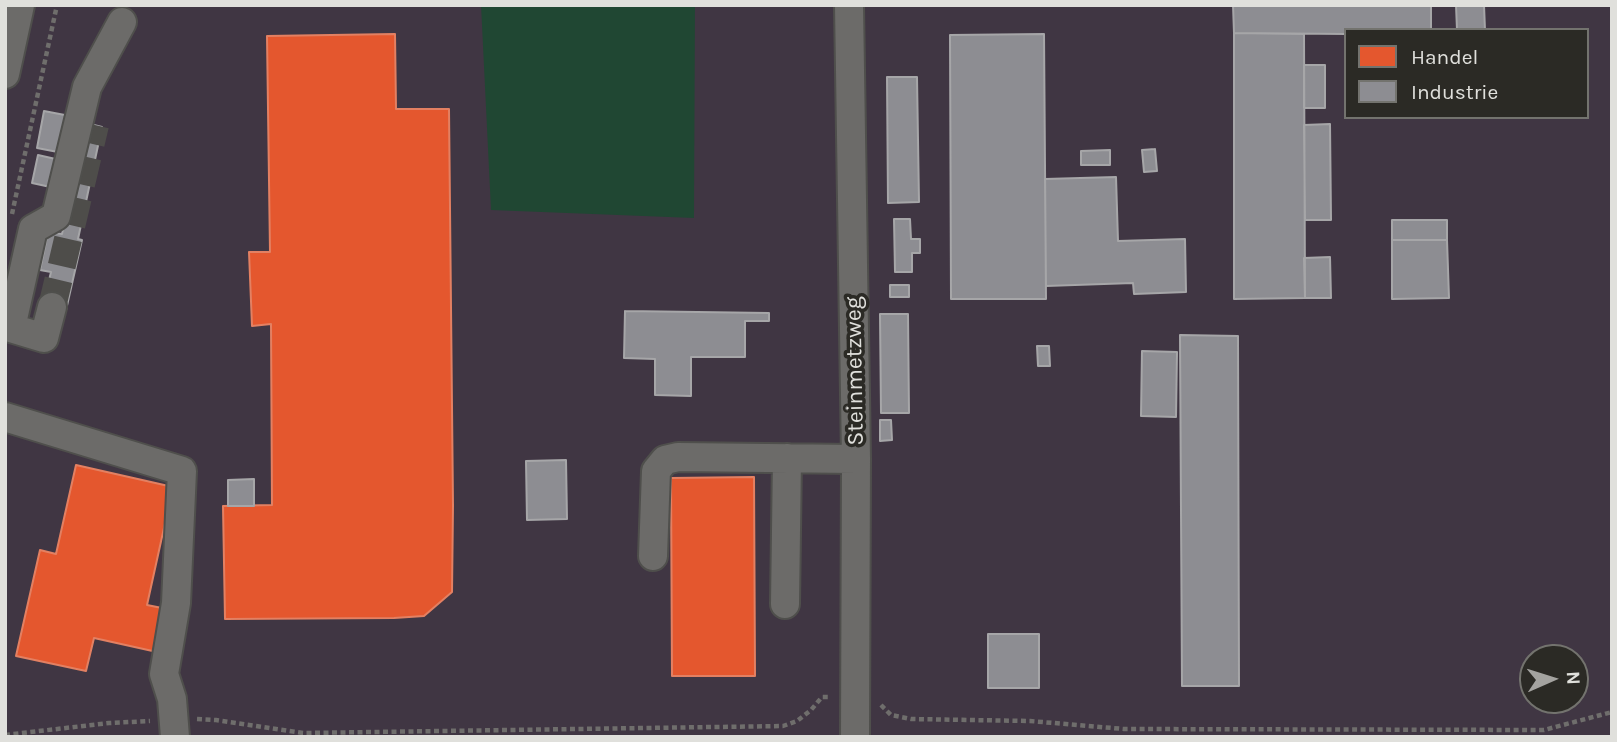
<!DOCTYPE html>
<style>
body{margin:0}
#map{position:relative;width:1617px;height:742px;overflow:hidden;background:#343330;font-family:Karla,sans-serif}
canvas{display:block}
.frame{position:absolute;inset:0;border:7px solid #e0e0dc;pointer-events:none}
.legend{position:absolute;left:1344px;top:28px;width:245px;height:91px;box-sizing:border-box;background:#2b2a25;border:2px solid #73736e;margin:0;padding:9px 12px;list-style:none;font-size:21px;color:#e0e0dc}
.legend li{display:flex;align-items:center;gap:14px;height:35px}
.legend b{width:35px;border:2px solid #73736e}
.north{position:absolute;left:1519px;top:644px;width:70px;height:70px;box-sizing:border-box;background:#2b2a25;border:2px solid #73736e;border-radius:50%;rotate:87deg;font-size:19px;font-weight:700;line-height:28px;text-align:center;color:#e0e0dc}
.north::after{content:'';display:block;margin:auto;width:24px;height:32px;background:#a4a3a0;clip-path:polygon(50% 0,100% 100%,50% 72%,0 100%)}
</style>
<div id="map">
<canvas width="1617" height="742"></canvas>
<div class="frame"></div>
<ul class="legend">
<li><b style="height:19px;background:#e4572e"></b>Handel</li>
<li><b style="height:19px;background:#8d8d92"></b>Industrie</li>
</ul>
<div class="north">N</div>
</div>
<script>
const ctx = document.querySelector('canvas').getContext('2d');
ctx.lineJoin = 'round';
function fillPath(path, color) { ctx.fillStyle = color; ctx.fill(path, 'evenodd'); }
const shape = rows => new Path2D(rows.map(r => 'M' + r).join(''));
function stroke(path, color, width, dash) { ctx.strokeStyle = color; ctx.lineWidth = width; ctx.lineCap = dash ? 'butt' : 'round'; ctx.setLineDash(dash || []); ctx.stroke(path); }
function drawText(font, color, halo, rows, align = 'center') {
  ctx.font = font + ' Karla,sans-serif'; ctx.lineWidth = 7; ctx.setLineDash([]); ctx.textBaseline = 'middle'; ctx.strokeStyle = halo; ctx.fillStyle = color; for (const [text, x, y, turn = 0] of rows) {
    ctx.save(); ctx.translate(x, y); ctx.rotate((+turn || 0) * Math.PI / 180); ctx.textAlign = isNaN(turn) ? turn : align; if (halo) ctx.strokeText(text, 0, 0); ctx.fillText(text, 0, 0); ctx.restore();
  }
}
fillPath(shape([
 [5,5,1612,5,1612,737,5,737],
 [1346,30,1587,30,1587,117,1346,117],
 [1533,658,1575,658,1575,700,1533,700]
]), '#403643');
fillPath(shape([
 [481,5,695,5,694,218,491,210]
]), '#204733');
const shops = shape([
 [395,34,396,109,449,109,453,506,452,592,424,616,394,618,225,619,223,506,272,505,271,324,252,326,249,252,270,252,267,36,395,34],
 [76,465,173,487,147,605,167,609,157,652,94,638,86,671,16,656,40,550,56,554,76,465],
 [754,477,755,676,672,676,671,478,754,477]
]);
fillPath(shops, '#e4572e');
stroke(shops, '#e38062', 2);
const industry = shape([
 [1233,5,1431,5,1431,30,1346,30,1346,34,1234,33,1233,5],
 [1456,5,1484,5,1485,30,1457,30,1456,5],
 [1234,33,1304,34,1305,298,1234,299,1234,33],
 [1044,34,1046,299,951,299,950,35,1044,34],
 [1304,65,1325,65,1325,108,1304,108,1304,65],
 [887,77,917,77,919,202,888,203,887,77],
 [44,111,70,116,63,153,37,148,44,111],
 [86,123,102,127,78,239,82,240,66,310,43,305,51,272,40,270,48,232,62,234,86,123],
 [1330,124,1331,220,1305,220,1304,125,1330,124],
 [1155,149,1157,171,1144,172,1142,150,1155,149],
 [1110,150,1110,165,1081,165,1081,151,1110,150],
 [38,155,60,160,55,188,32,183,38,155],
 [1116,177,1118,241,1185,239,1186,292,1134,294,1133,283,1046,286,1045,179,1116,177],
 [894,219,910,219,911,239,920,239,920,253,912,253,912,272,895,272,894,219],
 [1392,220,1447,220,1447,240,1392,240,1392,220],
 [1392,240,1447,240,1449,298,1392,299,1392,240],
 [1330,257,1331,298,1305,298,1304,258,1330,257],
 [890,285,909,285,909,297,890,297,890,285],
 [625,311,769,313,769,321,745,321,745,357,691,357,691,396,655,395,655,359,624,358,625,311],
 [880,314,908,314,909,413,881,413,880,314],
 [1180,335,1238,336,1239,686,1182,686,1180,335],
 [1037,346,1049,346,1050,366,1038,366,1037,346],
 [1142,351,1177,352,1176,417,1141,416,1142,351],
 [880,420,891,420,892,440,880,441,880,420],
 [566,460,567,519,527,520,526,461,566,460],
 [254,479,254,506,228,506,228,480,254,479],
 [988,634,1039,634,1039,688,988,688,988,634]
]);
fillPath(industry, '#8d8d92');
stroke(industry, '#a6a6a8', 2);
stroke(shape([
 [52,307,95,125]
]), '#4e4d4a', 28, [28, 14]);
const minor = shape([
 [849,5,856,459,855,737],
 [5,74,20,5],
 [52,307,44,338,11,328,33,229,56,216,87,87,122,22],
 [5,417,182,471,176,603,164,674,172,699,175,737],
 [653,556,656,471,665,460,678,457,856,459],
 [785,604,787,458]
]);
stroke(minor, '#4f4f4c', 32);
stroke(shape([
 [12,214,57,5],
 [881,705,891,715,911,719,1030,721,1124,729,1544,730,1612,712],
 [197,719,216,720,303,733,783,726,797,721,811,710,822,697,831,697],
 [5,735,109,723,150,721]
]), '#6f6e6c', 4.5, [5, 3.5]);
stroke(minor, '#6c6b69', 28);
drawText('23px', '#e0e0dc', '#2b2a25', [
 ["Steinmetzweg",855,371,-91]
]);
</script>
